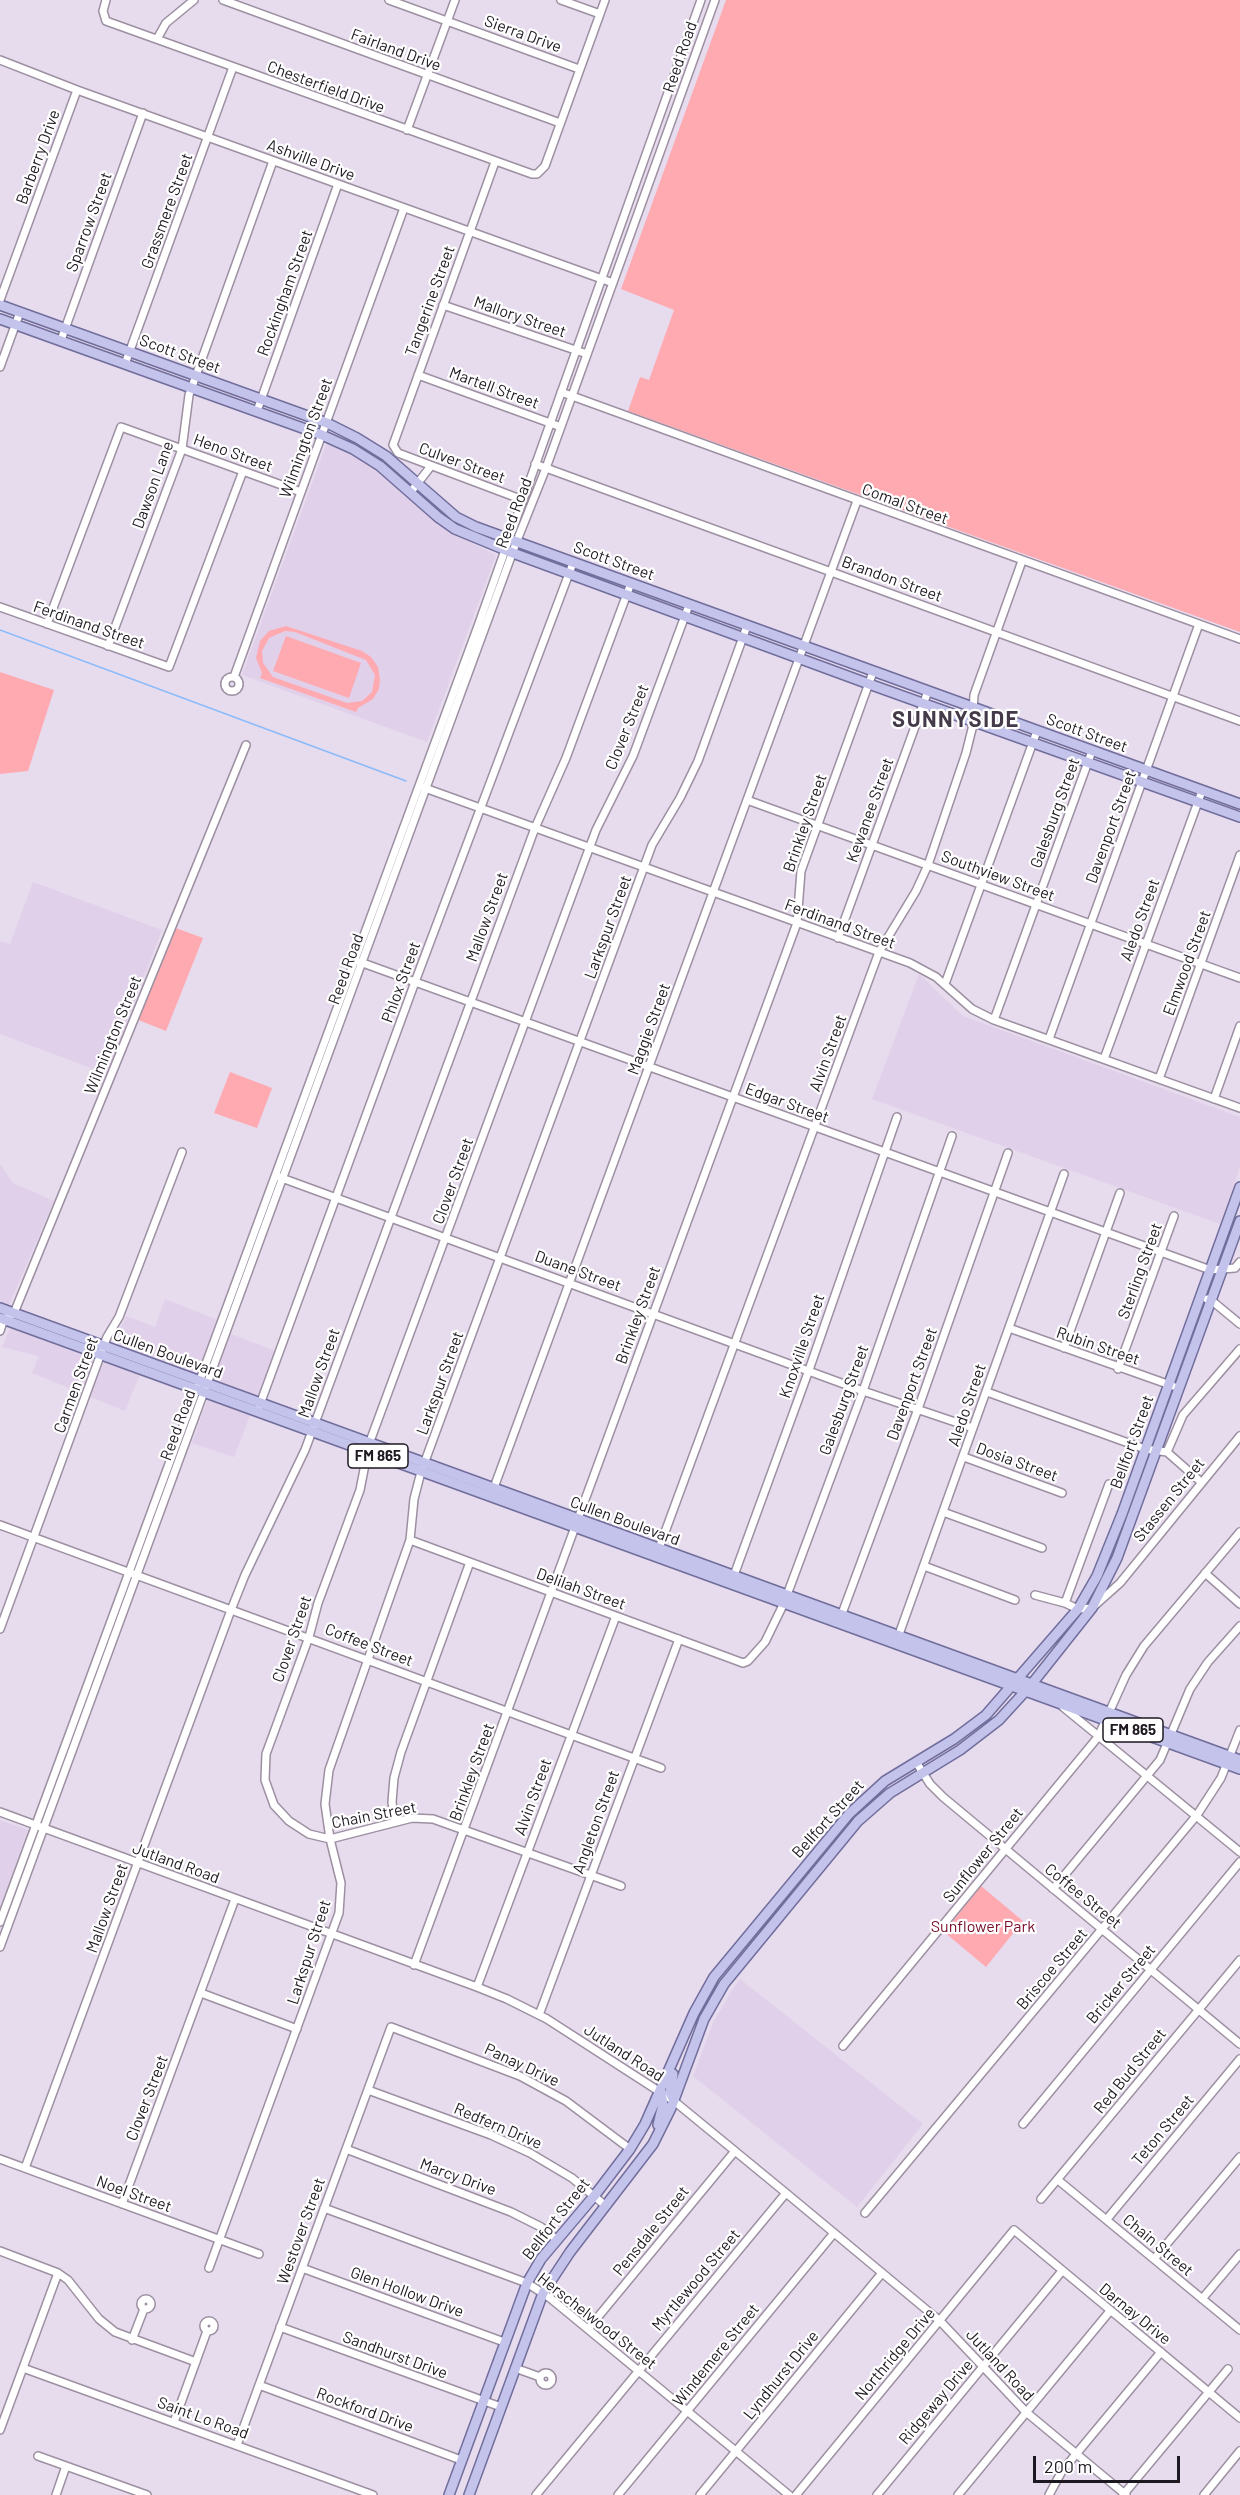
<!DOCTYPE html>
<style>
body{margin:0}
#map{position:relative;width:1240px;height:2495px;overflow:hidden;background:#e7dbee;font-family:Barlow,sans-serif}
canvas{display:block}
.scale{position:absolute;left:1033px;top:2456px;width:147px;height:27px;box-sizing:border-box;border:3px solid #1e1920;border-top:0;padding-left:8px;font-size:18px;line-height:21px;white-space:nowrap;color:#1e1920;-webkit-text-stroke:4px #fff;paint-order:stroke}
</style>
<div id="map">
<canvas width="1240" height="2495"></canvas>
<div class="scale">200 m</div>
</div>
<script>
const ctx = document.querySelector('canvas').getContext('2d');
ctx.lineJoin = 'round';
function fillPath(path, color) { ctx.fillStyle = color; ctx.fill(path, 'evenodd'); }
const shape = rows => new Path2D(rows.map(r => 'M' + r).join(''));
function stroke(path, color, width, dash) { ctx.strokeStyle = color; ctx.lineWidth = width; ctx.lineCap = dash ? 'butt' : 'round'; ctx.setLineDash(dash || []); ctx.stroke(path); }
function drawText(font, color, halo, rows, align = 'center') {
  ctx.font = font + ' Barlow,sans-serif'; ctx.lineWidth = 4.5; ctx.setLineDash([]); ctx.textBaseline = 'middle'; ctx.strokeStyle = halo; ctx.fillStyle = color; for (const [text, x, y, turn = 0] of rows) {
    ctx.save(); ctx.translate(x, y); ctx.rotate((+turn || 0) * Math.PI / 180); ctx.textAlign = isNaN(turn) ? turn : align; if (halo) ctx.strokeText(text, 0, 0); ctx.fillText(text, 0, 0); ctx.restore();
  }
}
fillPath(shape([
 [330,443,351,453,376,470,450,532,496,555,427,742,242,675,326,445],
 [33,882,162,930,107,1074,0,1034,0,941,10,944],
 [919,974,963,1016,1240,1117,1240,1167,1220,1224,872,1099],
 [0,1164,13,1183,54,1201,0,1326],
 [165,1299,215,1319,231,1334,275,1351,234,1457,192,1443,214,1381,147,1357,125,1411,32,1373,39,1356,2,1347,10,1328,104,1363,126,1316,155,1327],
 [0,1820,28,1830,0,1908],
 [740,1979,923,2124,857,2207,693,2076,713,2023,732,1990]
]), '#e1d0ea');
fillPath(shape([
 [726,0,1240,0,1240,632,628,411,640,377,649,380,674,310,621,289],
 [286,626,362,651,371,657,378,667,380,680,379,689,373,699,358,708,356,712,260,678,262,673,256,658,260,641,269,631],
 [285,631,295,632,366,660,375,675,372,692,362,701,347,703,273,677,263,663,262,651,269,638],
 [286,636,361,663,349,698,273,671],
 [0,672,54,690,28,771,0,774],
 [173,927,203,938,166,1031,136,1019],
 [230,1072,272,1088,257,1128,214,1113],
 [981,1886,1023,1921,986,1967,944,1932]
]), '#ffa9b1');
stroke(shape([
 [0,630,406,781]
]), '#89bbfb', 1.5);
const minor = shape([
 [106,0,103,11,106,21,532,174,537,174,545,166,605,0],
 [223,0,560,123],
 [389,0,579,69],
 [561,0,600,14],
 [157,39,166,23,194,0],
 [0,60,77,90,613,283],
 [407,130,455,0],
 [495,162,393,445,398,453,523,500],
 [0,300,77,90],
 [443,305,587,354],
 [61,340,143,113],
 [125,364,233,67],
 [0,367,20,312],
 [418,375,561,427],
 [561,392,1240,639],
 [257,411,338,184],
 [535,464,1240,721],
 [410,493,431,466],
 [0,607,169,667,243,471],
 [47,624,121,427,301,492],
 [108,646,182,449,189,395,273,161],
 [234,677,404,208],
 '225 684a7 7 0 1 1 14 0a7 7 0 1 1-14 0Z',
 [422,787,910,963,936,977,972,1009,994,1020,1240,1108],
 [747,800,1240,978],
 [838,938,928,691],
 [360,962,1205,1268,1210,1270,1235,1268,1240,1262],
 [945,984,1037,731],
 [994,1020,1092,751],
 [1049,1039,1199,624],
 [1104,1059,1202,791],
 [1159,1079,1240,855],
 [1214,1099,1240,1026],
 [279,1177,863,1391,973,1428],
 [1207,1299,1211,1300,1240,1324],
 [1009,1328,1173,1386],
 [0,1331,4,1319,14,1313,246,745],
 [1064,1348,1120,1193],
 [1118,1369,1174,1216],
 [987,1392,1145,1449,1167,1452,1201,1482],
 [259,1407,415,982,573,563],
 [1167,1452,1183,1415,1240,1349],
 [964,1457,1062,1493],
 [492,1493,857,501],
 [943,1512,1042,1548],
 [0,1525,661,1768],
 [410,1540,743,1663,748,1661,765,1642,784,1603,863,1391,952,1136],
 [658,1551,879,952,916,891,928,865,966,753,972,729,974,695,1022,561],
 [924,1566,1015,1600],
 [1205,1573,1240,1604],
 [733,1578,809,1370,897,1117],
 [1035,1595,1065,1603,1078,1609,1092,1608,1120,1583,1240,1436],
 [1065,1603,1109,1484],
 [840,1619,918,1409,1008,1153],
 [0,1629,107,1337,119,1317,182,1152],
 [898,1637,1064,1174],
 [1063,1707,1240,1852],
 [916,1762,930,1784,943,1797,1240,2044],
 [0,1812,477,1987,507,1999,547,2019,674,2101,786,2193,940,2321,1026,2412,1126,2495],
 [395,1822,392,1802,394,1778,401,1752,470,1562],
 [621,1886,433,1819,412,1818,330,1839,309,1834,289,1821,274,1805,265,1780,266,1754,309,1637,318,1603,360,1490,369,1444,596,830,633,756,689,605],
 [1053,1889,1160,1760,1190,1689,1208,1662,1240,1626],
 [0,1922,478,626,701,0],
 [0,1947,516,543,546,468,715,0],
 [414,1965,797,923,801,871,873,672],
 [477,1987,616,1616],
 [201,1993,297,2029],
 [539,2015,679,1639],
 [843,2046,1098,1737,1126,1675,1144,1646,1240,1532],
 [368,2090,491,2135,530,2153,572,2178,606,2206],
 [1023,2124,1240,1862],
 [346,2149,511,2212,541,2227,556,2239],
 [0,2159,259,2254],
 [25,2168,231,1610,245,1575,305,1450,535,828,566,758,631,583],
 [1058,2180,1240,2330],
 [1041,2199,1240,1960],
 [122,2204,235,1899],
 [324,2208,527,2283,550,2298,789,2495],
 [865,2213,1197,1815,1221,1778,1240,1730],
 [1107,2219,1240,2059],
 [0,2251,58,2273,68,2280,99,2319,115,2332,196,2362],
 [1154,2259,1240,2157],
 [209,2268,339,1913,341,1883,330,1839,325,1804,329,1770,410,1540,414,1499,421,1472,652,845,680,798,698,761,747,626],
 [302,2268,504,2342],
 '141 2304a5 5 0 1 1 10 0a5 5 0 1 1-10 0Z',
 [1202,2299,1240,2254],
 '204 2326a5 5 0 1 1 10 0a5 5 0 1 1-10 0Z',
 [280,2327,501,2407],
 [588,2329,735,2151],
 [132,2340,144,2309],
 [23,2368,373,2495],
 [515,2368,540,2377],
 '540 2379a6 6 0 1 1 12 0a6 6 0 1 1-12 0Z',
 [259,2385,461,2460],
 [174,2422,207,2331],
 [0,2430,58,2273],
 [237,2445,391,2027,520,2076,566,2101,630,2149],
 [38,2456,147,2495],
 [56,2495,66,2466],
 [536,2495,786,2193],
 [618,2495,834,2233],
 [700,2495,882,2273],
 [796,2495,1014,2230,1240,2418],
 [877,2495,1062,2271],
 [958,2495,1110,2311],
 [1049,2495,1062,2471,1161,2352],
 [1123,2495,1228,2369],
 [1204,2495,1240,2451]
]);
const major = shape([
 [0,305,327,423,357,438,386,456,456,517,476,527,1240,804],
 [0,319,322,435,353,449,380,466,438,517,455,529,513,553,869,684,1240,817],
 [0,1308,1240,1760],
 [0,1318,1240,1769],
 [673,2074,670,2092,674,2101],
 [658,2125,663,2104,661,2092],
 [449,2495,527,2283,541,2259,595,2195,630,2149,645,2124,694,2013,714,1977,849,1814,885,1781,954,1739,986,1715,1078,1609,1097,1576,1122,1514,1240,1187],
 [469,2495,543,2293,570,2252,653,2144,671,2108,704,2019,724,1984,858,1821,890,1793,960,1750,999,1720,1031,1685,1092,1608,1117,1558,1240,1221]
]);
stroke(minor, '#9c90a1', 10);
stroke(major, '#716e9c', 12);
stroke(minor, '#fff', 7);
stroke(major, '#c4c3eb', 9);
for (const [x, y, w] of [
 [378,1456,60],
 [1133,1730,60]
]) { const box = new Path2D(); box.roundRect(x - w / 2, y - 12, w, 24, 4.5); ctx.fillStyle = '#fff'; ctx.fill(box); stroke(box, '#1e1920', 1.5); }
drawText('bold 15px', '#1e1920', null, [
 ["FM 865",378,1456],
 ["FM 865",1133,1730]
]);
drawText('16px', '#1e1920', '#fff', [
 ["Sierra Drive",523,34,20],
 ["Fairland Drive",396,50,20],
 ["Reed Road",680,57,-71],
 ["Chesterfield Drive",326,87,20],
 ["Barberry Drive",38,157,-70],
 ["Ashville Drive",311,160,20],
 ["Grassmere Street",167,211,-70],
 ["Sparrow Street",89,222,-70],
 ["Rockingham Street",285,293,-70],
 ["Tangerine Street",430,301,-70],
 ["Mallory Street",520,317,19],
 ["Scott Street",180,354,20],
 ["Martell Street",494,388,20],
 ["Wilmington Street",306,438,-70],
 ["Heno Street",233,453,20],
 ["Culver Street",462,463,20],
 ["Dawson Lane",153,485,-70],
 ["Comal Street",905,504,20],
 ["Reed Road",514,513,-69],
 ["Scott Street",614,561,20],
 ["Brandon Street",892,579,20],
 ["Ferdinand Street",89,625,19],
 ["Clover Street",627,727,-68],
 ["Scott Street",1087,733,20],
 ["Kewanee Street",870,810,-70],
 ["Galesburg Street",1055,813,-70],
 ["Brinkley Street",805,823,-71],
 ["Davenport Street",1111,827,-70],
 ["Southview Street",998,876,20],
 ["Mallow Street",487,917,-70],
 ["Aledo Street",1140,920,-70],
 ["Ferdinand Street",840,924,20],
 ["Larkspur Street",608,927,-70],
 ["Elmwood Street",1187,963,-70],
 ["Reed Road",346,969,-70],
 ["Phlox Street",401,982,-70],
 ["Maggie Street",649,1029,-70],
 ["Wilmington Street",113,1035,-68],
 ["Alvin Street",828,1053,-70],
 ["Edgar Street",787,1103,20],
 ["Clover Street",453,1181,-70],
 ["Duane Street",578,1271,20],
 ["Sterling Street",1140,1271,-70],
 ["Brinkley Street",638,1315,-70],
 ["Knoxville Street",802,1346,-71],
 ["Rubin Street",1098,1346,19],
 ["Cullen Boulevard",168,1354,20],
 ["Mallow Street",319,1373,-70],
 ["Larkspur Street",440,1383,-70],
 ["Davenport Street",912,1384,-70],
 ["Carmen Street",76,1385,-70],
 ["Galesburg Street",844,1400,-70],
 ["Aledo Street",967,1405,-71],
 ["Reed Road",178,1425,-70],
 ["Bellfort Street",1132,1442,-70],
 ["Dosia Street",1017,1462,20],
 ["Stassen Street",1169,1500,-51],
 ["Cullen Boulevard",625,1521,20],
 ["Delilah Street",581,1589,20],
 ["Clover Street",292,1639,-71],
 ["Coffee Street",369,1645,21],
 ["Brinkley Street",472,1772,-70],
 ["Alvin Street",533,1797,-70],
 ["Chain Street",374,1815,-11],
 ["Bellfort Street",828,1819,-48],
 ["Angleton Street",596,1822,-70],
 ["Sunflower Street",983,1855,-51],
 ["Jutland Road",176,1863,20],
 ["Coffee Street",1083,1896,39],
 ["Mallow Street",107,1908,-70],
 ["Larkspur Street",309,1952,-72],
 ["Briscoe Street",1052,1969,-50],
 ["Bricker Street",1121,1984,-50],
 ["Jutland Road",624,2053,33],
 ["Panay Drive",522,2065,25],
 ["Red Bud Street",1130,2071,-51],
 ["Clover Street",147,2098,-69],
 ["Redfern Drive",498,2126,23],
 ["Teton Street",1163,2130,-50],
 ["Marcy Drive",458,2177,20],
 ["Noel Street",134,2194,20],
 ["Bellfort Street",556,2219,-52],
 ["Westover Street",301,2231,-70],
 ["Pensdale Street",651,2231,-51],
 ["Chain Street",1158,2245,40],
 ["Myrtlewood Street",696,2280,-50],
 ["Glen Hollow Drive",407,2292,20],
 ["Darnay Drive",1135,2314,39],
 ["Herschelwood Street",597,2321,38],
 ["Northridge Drive",895,2354,-50],
 ["Sandhurst Drive",395,2355,20],
 ["Windemere Street",716,2355,-51],
 ["Jutland Road",1000,2365,47],
 ["Lyndhurst Drive",781,2375,-51],
 ["Ridgeway Drive",936,2402,-50],
 ["Rockford Drive",365,2410,20],
 ["Saint Lo Road",203,2418,20]
]);
drawText('16px', '#770f2a', '#fff', [
 ["Sunflower Park",983,1927]
]);
ctx.letterSpacing = '1.5px';
drawText('bold 22px', '#443a49', '#fff', [
 ["SUNNYSIDE",956,720]
]);
ctx.letterSpacing = '0px';
</script>
